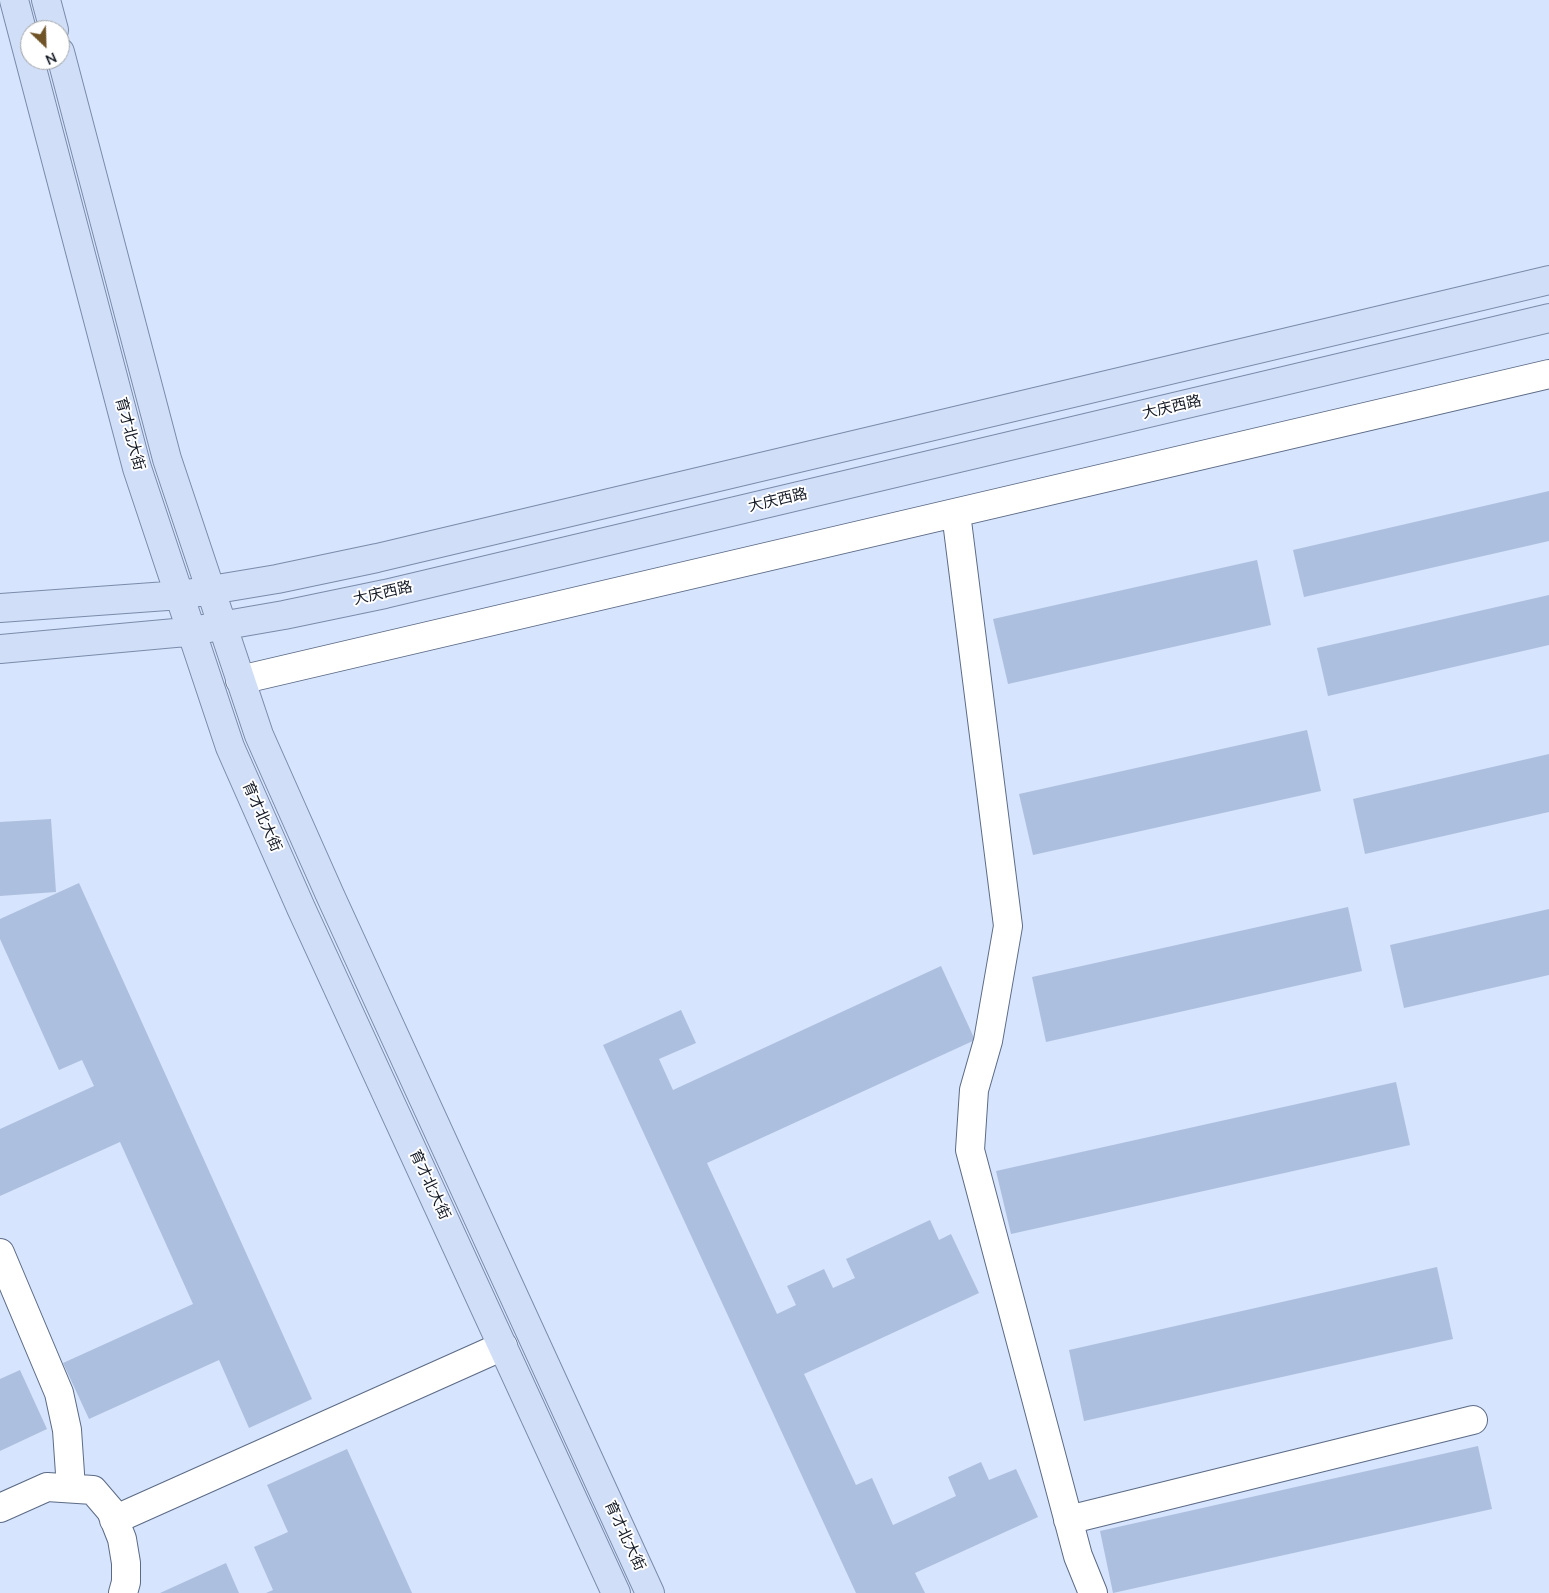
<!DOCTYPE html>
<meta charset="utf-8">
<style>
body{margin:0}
#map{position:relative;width:1549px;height:1593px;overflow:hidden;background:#d6e4fd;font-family:"Nunito Sans",sans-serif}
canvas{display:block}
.north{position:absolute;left:20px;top:20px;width:50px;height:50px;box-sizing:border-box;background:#fff;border:1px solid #a1a4a8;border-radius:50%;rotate:156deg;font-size:14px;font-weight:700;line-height:20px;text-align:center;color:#151b26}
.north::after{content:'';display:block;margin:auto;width:18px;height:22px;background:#705427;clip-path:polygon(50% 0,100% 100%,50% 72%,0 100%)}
</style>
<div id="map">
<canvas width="1549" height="1593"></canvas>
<div class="north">N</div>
</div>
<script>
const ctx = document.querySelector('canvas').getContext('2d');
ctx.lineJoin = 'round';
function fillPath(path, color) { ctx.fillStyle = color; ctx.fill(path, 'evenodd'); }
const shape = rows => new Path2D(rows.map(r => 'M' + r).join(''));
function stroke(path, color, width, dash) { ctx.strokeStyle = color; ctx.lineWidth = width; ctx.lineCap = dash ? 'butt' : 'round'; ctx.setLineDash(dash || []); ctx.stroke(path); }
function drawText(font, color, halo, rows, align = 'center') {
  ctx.font = font + ' "Nunito Sans","Noto Sans SC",sans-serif'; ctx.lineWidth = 4; ctx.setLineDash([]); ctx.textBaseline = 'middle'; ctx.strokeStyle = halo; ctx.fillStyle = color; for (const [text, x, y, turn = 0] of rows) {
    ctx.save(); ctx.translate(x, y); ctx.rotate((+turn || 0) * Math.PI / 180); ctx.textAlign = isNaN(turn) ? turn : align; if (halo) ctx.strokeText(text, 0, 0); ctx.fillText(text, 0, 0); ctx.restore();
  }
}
fillPath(shape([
 [1549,491,1549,541,1304,597,1293,550],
 [1257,560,1271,625,1008,684,993,619],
 [1549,595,1549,645,1328,696,1317,648],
 [1307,730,1321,791,1033,855,1019,794],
 [1549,754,1549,812,1365,854,1353,799],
 [51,819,56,892,0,896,0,822],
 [79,883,312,1399,249,1428,219,1360,89,1419,63,1363,193,1304,120,1142,0,1196,0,1129,94,1086,82,1060,59,1070,0,939,0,919],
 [1348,907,1362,971,1046,1042,1032,977],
 [1549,909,1549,975,1404,1008,1390,945],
 [941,966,975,1040,707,1163,777,1314,796,1305,787,1286,824,1269,833,1288,855,1278,846,1259,930,1220,939,1240,951,1234,979,1293,804,1374,856,1485,872,1478,893,1525,956,1496,948,1477,981,1462,989,1480,1016,1469,1038,1517,915,1573,925,1593,856,1593,603,1045,681,1010,696,1043,659,1059,673,1090],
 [1396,1082,1410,1145,1011,1234,996,1171],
 [1437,1267,1453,1339,1084,1421,1069,1350],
 [20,1370,47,1429,0,1451,0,1379],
 [1478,1446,1492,1509,1113,1593,1100,1531],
 [347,1449,412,1593,266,1593,273,1590,254,1547,288,1532,267,1485],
 [226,1563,239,1593,160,1593]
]), '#adbfdf');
const minor = shape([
 [956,513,1008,926,988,1041,974,1090,970,1150,1078,1556,1093,1593],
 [240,680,1549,374],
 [0,1253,59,1393,67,1430,71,1488],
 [0,1508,47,1487,93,1490,111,1511,122,1539,126,1563,126,1582,123,1593],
 [114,1520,503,1346],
 [1068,1520,1473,1420]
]);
const major = shape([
 [14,0,137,468,230,747,301,908,616,1593],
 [46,0,54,30],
 [60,52,167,459,259,735,330,895,650,1593],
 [0,608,181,595,277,579,377,558,1549,280],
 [0,649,186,632,284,615,385,594,1549,318]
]);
stroke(minor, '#5b6a85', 30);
stroke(major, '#7a8bab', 30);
stroke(minor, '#fff', 28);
stroke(major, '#d0def7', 28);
drawText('15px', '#151b26', '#fff', [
 ["大庆西路",1172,408,-13],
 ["育才北大街",129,434,75],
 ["大庆西路",778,501,-13],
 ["大庆西路",383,594,-13],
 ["育才北大街",261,817,66],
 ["育才北大街",429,1185,65],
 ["育才北大街",624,1536,65]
]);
</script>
